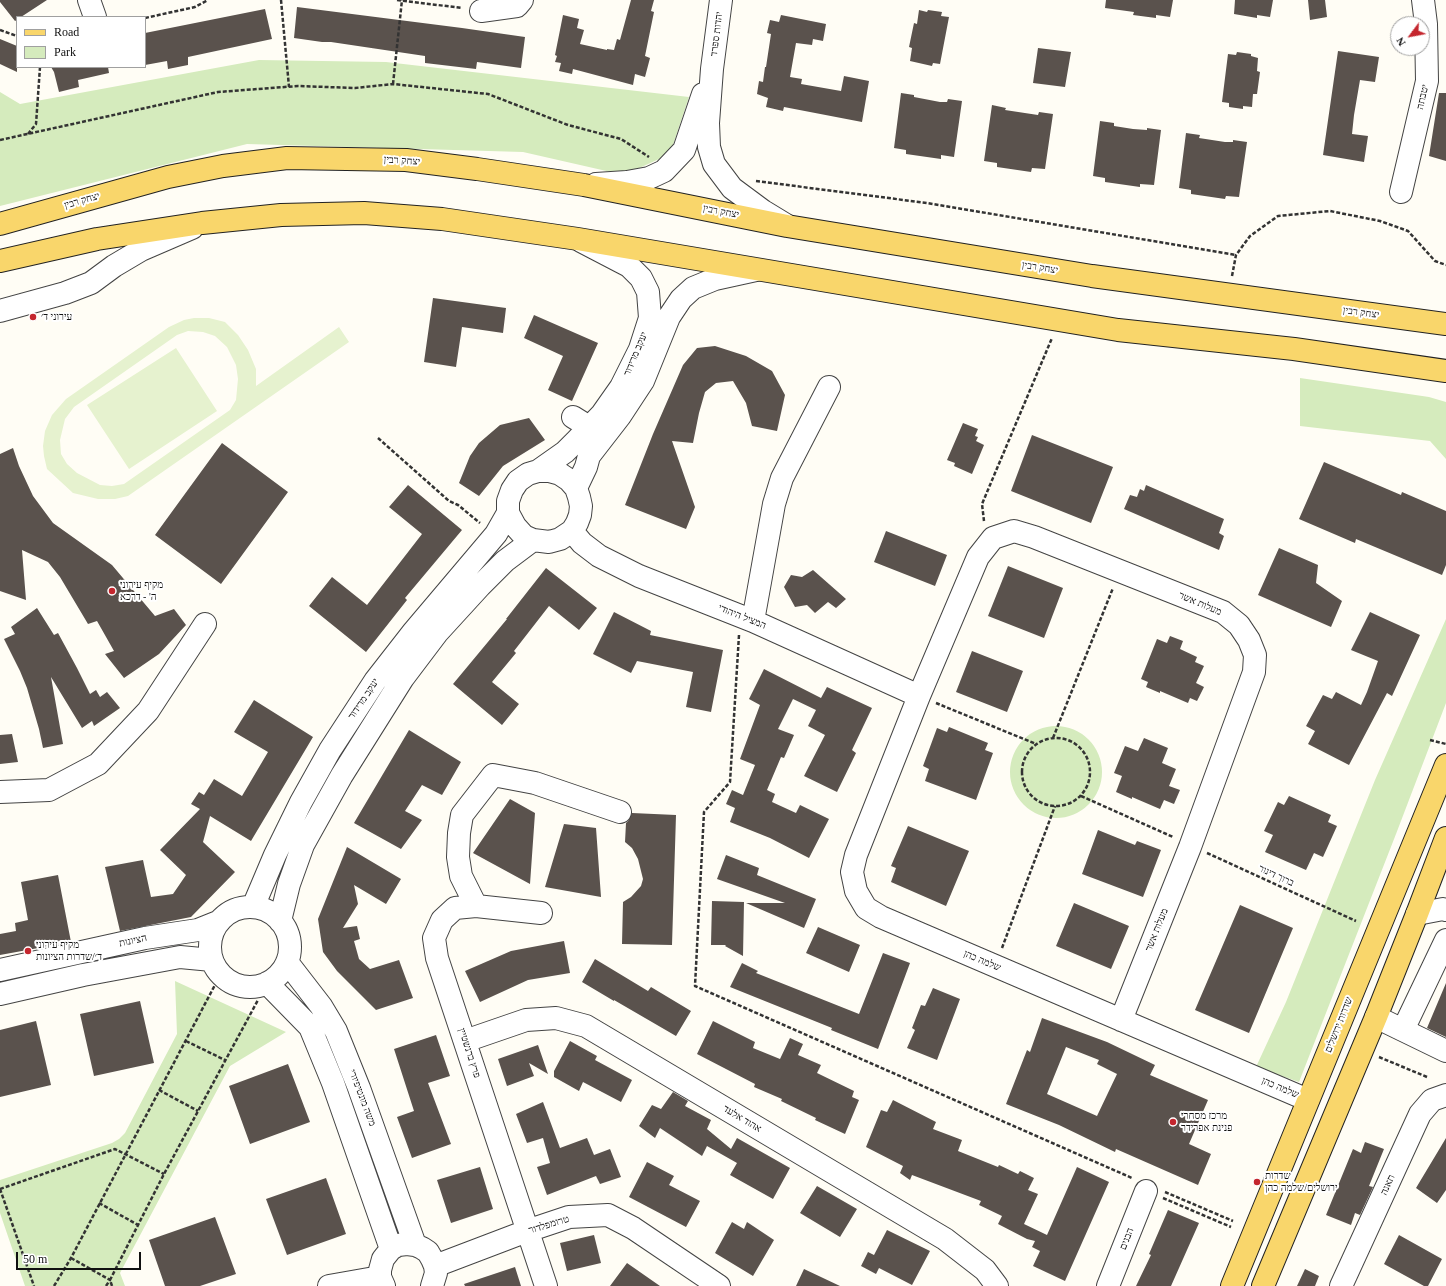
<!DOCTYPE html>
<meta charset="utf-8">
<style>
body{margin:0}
#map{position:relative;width:1446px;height:1286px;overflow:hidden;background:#fffdf5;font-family:"Times New Roman",serif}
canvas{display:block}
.legend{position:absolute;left:16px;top:16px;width:130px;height:52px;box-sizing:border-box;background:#fff;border:1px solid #a0a0a0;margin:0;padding:5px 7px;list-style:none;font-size:12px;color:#111}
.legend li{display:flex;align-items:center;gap:8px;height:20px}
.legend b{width:20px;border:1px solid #a0a0a0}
.north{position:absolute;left:1390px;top:16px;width:40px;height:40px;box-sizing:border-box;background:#fff;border:1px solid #a0a0a0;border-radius:50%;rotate:238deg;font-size:11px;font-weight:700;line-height:16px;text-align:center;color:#111}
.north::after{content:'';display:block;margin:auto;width:14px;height:18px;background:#c4262e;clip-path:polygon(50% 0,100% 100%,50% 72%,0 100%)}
.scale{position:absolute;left:16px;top:1252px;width:125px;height:18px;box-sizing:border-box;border:2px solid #111;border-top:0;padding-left:5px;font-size:12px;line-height:14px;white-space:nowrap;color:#111;-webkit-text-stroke:3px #fff;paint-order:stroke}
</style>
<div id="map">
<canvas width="1446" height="1286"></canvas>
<ul class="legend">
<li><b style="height:5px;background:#f9d66b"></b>Road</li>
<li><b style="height:11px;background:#d5ebbd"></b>Park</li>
</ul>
<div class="north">N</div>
<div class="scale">50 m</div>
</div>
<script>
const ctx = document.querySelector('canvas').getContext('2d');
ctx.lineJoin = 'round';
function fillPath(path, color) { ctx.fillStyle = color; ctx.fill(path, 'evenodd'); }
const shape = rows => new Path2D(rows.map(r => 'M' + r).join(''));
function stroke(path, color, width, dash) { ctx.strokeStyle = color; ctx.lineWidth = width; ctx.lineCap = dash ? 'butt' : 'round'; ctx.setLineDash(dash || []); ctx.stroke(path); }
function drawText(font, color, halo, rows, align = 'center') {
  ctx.font = font + ' "Times New Roman","Noto Sans Hebrew",serif'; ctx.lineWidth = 4; ctx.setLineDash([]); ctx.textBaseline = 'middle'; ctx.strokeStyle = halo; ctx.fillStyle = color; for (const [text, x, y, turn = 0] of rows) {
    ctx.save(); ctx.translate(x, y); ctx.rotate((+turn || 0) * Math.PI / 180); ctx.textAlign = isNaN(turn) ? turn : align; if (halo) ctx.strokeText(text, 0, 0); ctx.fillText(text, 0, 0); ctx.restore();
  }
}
fillPath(shape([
 [259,60,386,62,689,97,670,154,624,175,523,152,247,144,0,206,0,92,20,104],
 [1300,378,1429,397,1446,402,1446,459,1430,441,1300,426],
 [1446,619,1446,703,1396,834,1299,1082,1256,1067,1286,1002,1375,780],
 '1010 772a46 46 0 1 1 92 0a46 46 0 1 1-92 0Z',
 [175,981,286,1032,230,1066,120,1273,125,1286,25,1286,0,1213,0,1180,112,1143,119,1139,125,1133,177,1034]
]), '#d5ebbd');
fillPath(shape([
 [194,318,209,318,225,322,238,335,248,350,256,369,256,386,339,327,349,342,128,496,115,499,98,499,73,493,47,469,44,456,43,446,45,431,52,415,66,399,169,327,184,320],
 [188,331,203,332,215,336,227,347,236,365,238,379,236,400,230,410,124,484,112,486,100,485,77,473,67,464,61,454,60,440,65,419,74,407,177,335],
 [176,348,217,411,129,469,87,405]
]), '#e6f2cf');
fillPath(shape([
 [0,0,47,0,21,17,17,17,17,20,15,21,0,2],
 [631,0,654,0,651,11,654,12,645,56,650,58,645,77,635,74,633,85,573,69,572,74,559,71,561,63,555,62,557,56,555,55,563,15,579,19,577,28,584,30,580,44,607,50,607,49,614,50,617,39,620,40],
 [1106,0,1173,0,1170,17,1156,15,1156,18,1133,15,1134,12,1105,8],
 [1235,0,1273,0,1270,17,1257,15,1257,18,1234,14],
 [1308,0,1325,0,1327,17,1310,20],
 [297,7,462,28,525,37,521,68,477,62,476,69,425,63,425,56,331,42,322,42,294,38],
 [265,9,272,39,188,57,188,65,168,69,167,61,145,65,145,33],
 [919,10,927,12,928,10,942,12,941,16,949,17,940,64,933,63,932,66,910,61,912,48,909,47,914,23,917,24],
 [781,15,826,24,823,41,813,39,812,45,796,43,790,77,802,79,801,84,841,91,844,76,869,81,862,122,784,107,783,111,766,107,768,98,757,94,759,81,763,82,765,67,766,67,771,34,767,33,770,20,779,22],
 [0,39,17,46,17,72,0,64],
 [1038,48,1071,52,1065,87,1033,83],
 [1338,51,1379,57,1375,82,1360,80,1354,115,1352,134,1368,136,1364,162,1323,155],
 [1237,52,1251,54,1251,56,1258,58,1257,71,1260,72,1257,94,1253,94,1252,107,1243,106,1243,109,1229,107,1229,103,1222,102,1228,54,1236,55],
 [51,67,108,67,109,73,78,80,79,87,59,92,54,72],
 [901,93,914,95,914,97,940,102,947,102,948,99,962,101,954,157,941,155,941,159,906,154,906,150,894,148],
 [1439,93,1446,93,1446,161,1429,156],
 [992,105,1006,108,1005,110,1038,115,1039,112,1053,114,1045,169,1032,168,1031,172,997,167,997,163,984,161],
 [1100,121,1114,123,1114,126,1133,129,1147,130,1147,128,1161,130,1154,185,1140,184,1140,187,1105,182,1105,178,1093,176],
 [1186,133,1200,135,1199,138,1225,142,1233,142,1233,140,1247,142,1239,197,1226,196,1225,199,1191,194,1191,190,1179,188],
 [433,298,506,308,503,333,462,327,456,367,424,362],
 [534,315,598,343,572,401,548,390,563,356,524,338],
 [715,346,746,356,772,371,785,395,777,431,752,426,746,403,733,381,716,383,705,392,699,413,693,443,672,441,695,507,686,529,625,505,653,434,683,365,697,348],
 [529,418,545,440,503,466,479,496,459,483,470,456,479,443,500,425],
 [963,423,978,429,975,436,978,437,976,441,984,445,972,474,954,466,955,463,947,460],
 [1032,435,1113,467,1091,523,1011,491],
 [222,443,288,492,221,584,155,535],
 [13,448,19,466,33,496,53,523,112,565,155,616,174,609,186,625,159,654,124,678,105,654,114,651,97,621,88,624,60,577,48,562,22,550,26,600,0,591,0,454],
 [1324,462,1401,495,1402,492,1446,511,1446,565,1442,575,1356,539,1355,543,1299,519],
 [408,485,462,530,405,598,407,600,366,652,309,606,332,577,367,605,422,534,389,507],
 [1146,485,1224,519,1219,533,1224,536,1219,550,1124,509,1130,495,1137,497,1140,489,1144,491],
 [886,531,947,555,935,586,874,562],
 [1279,548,1318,565,1316,583,1342,601,1331,627,1258,595],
 [1008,566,1063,588,1044,638,988,616],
 [546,568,597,608,579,630,549,606,514,651,516,653,492,682,519,704,502,725,453,684,507,619,506,619],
 [813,570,846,599,836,608,828,602,815,613,807,605,795,607,784,587,791,575,802,577],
 [37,608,54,635,58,633,77,668,90,694,96,690,100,697,107,692,120,708,94,726,92,721,82,728,51,677,63,744,43,748,39,729,27,688,20,671,4,639,15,634,11,627],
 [614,612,651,631,650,635,723,650,711,712,686,707,693,672,637,661,631,673,593,654],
 [1370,612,1420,635,1392,696,1387,693,1349,765,1308,744,1315,731,1306,726,1323,695,1332,699,1336,692,1361,705,1367,692,1378,661,1351,650],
 [1170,636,1183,641,1180,649,1197,657,1195,662,1204,666,1196,683,1204,687,1197,701,1190,698,1188,703,1160,691,1160,693,1146,687,1148,682,1141,679,1157,639,1167,643],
 [972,651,1023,671,1007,712,956,692],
 [764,669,821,698,827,687,872,708,852,750,856,753,837,792,804,776,825,735,808,726,816,710,793,699,778,729,794,735,784,758,781,757,767,790,775,794,772,802,796,813,800,805,829,819,809,858,770,838,730,822,735,808,726,804,732,790,743,795,755,765,740,759,760,705,749,699],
 [254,700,313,737,251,841,210,816,203,842,235,872,191,917,120,931,105,867,143,860,151,897,173,894,186,875,160,850,200,809,191,804,199,792,204,795,214,779,242,796,268,752,234,732],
 [949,727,988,743,985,750,993,753,976,800,925,781,929,769,923,766,937,728,947,732],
 [409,730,461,762,442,795,422,785,405,811,422,820,401,849,354,823],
 [12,734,18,762,0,764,0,735],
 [1144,738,1168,748,1162,763,1176,769,1169,786,1180,790,1174,804,1164,800,1160,809,1132,797,1132,799,1116,792,1122,776,1114,773,1125,746,1138,751],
 [1289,796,1331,815,1328,822,1337,826,1323,857,1314,853,1306,870,1265,852,1273,835,1264,831,1278,802,1284,805],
 [510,799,535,813,530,884,473,853],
 [632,813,676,815,672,945,622,944,623,902,631,897,641,886,643,879,638,859,632,848,625,842,626,823,628,821],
 [564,824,596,828,601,897,545,887],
 [908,826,969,851,946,906,891,882,896,868,891,866],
 [1098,830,1135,845,1137,841,1161,850,1143,897,1082,874],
 [347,847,401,879,386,904,354,885,358,904,343,928,357,926,360,939,354,941,359,959,370,969,399,960,413,998,376,1010,337,971,323,952,318,919],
 [726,855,759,868,757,875,816,899,804,928,746,903,785,903,717,879],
 [58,875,71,942,0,955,0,934,16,931,15,923,28,920,21,882],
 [712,901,744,902,743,956,725,946,726,945,711,945],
 [1074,903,1129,926,1111,969,1056,946],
 [1240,905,1293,928,1249,1033,1195,1010],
 [818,927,860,945,849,972,806,953],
 [564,941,570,973,528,980,480,1002,465,971,511,951],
 [883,953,910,963,878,1049,831,1030,832,1028,730,987,742,963,758,971,756,973,859,1014],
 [595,959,648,991,651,987,691,1011,676,1036,614,1000,614,1001,582,982],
 [1446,983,1446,1037,1427,1028],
 [933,988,960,999,937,1060,907,1048,915,1030,912,1028,921,1005,925,1006],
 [140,1001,154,1063,94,1076,80,1014],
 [1042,1018,1107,1042,1155,1065,1150,1075,1208,1100,1189,1144,1211,1154,1198,1185,1116,1149,1115,1152,1059,1125,1006,1104,1027,1050,1030,1052],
 [1066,1047,1099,1060,1097,1064,1117,1074,1097,1116,1047,1094],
 [36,1021,51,1085,0,1097,0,1030],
 [713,1021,755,1042,753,1048,780,1059,790,1038,803,1044,798,1055,821,1065,817,1073,854,1091,852,1097,859,1100,845,1134,815,1120,816,1118,781,1101,782,1099,754,1087,755,1084,697,1054],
 [436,1035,450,1076,428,1083,451,1144,412,1158,397,1117,414,1111,394,1049],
 [570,1041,597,1056,595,1060,632,1080,621,1102,583,1082,579,1091,554,1077,554,1071],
 [538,1045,548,1074,529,1063,534,1076,507,1086,498,1059],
 [288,1064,310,1122,250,1144,229,1086],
 [673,1092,688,1101,685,1106,711,1120,707,1129,731,1149,737,1138,790,1168,773,1199,730,1175,737,1163,707,1146,702,1156,660,1128,655,1138,639,1126,652,1105,661,1109],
 [893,1100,936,1122,933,1129,962,1140,958,1151,998,1167,999,1165,1018,1174,1020,1171,1034,1178,1028,1190,1038,1194,1024,1224,1047,1235,1077,1167,1109,1182,1065,1281,1033,1266,1040,1251,1032,1247,1035,1241,1027,1239,998,1224,1002,1216,979,1205,981,1201,912,1175,910,1180,900,1173,903,1166,866,1147,881,1110,887,1112],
 [543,1102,560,1148,587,1138,594,1155,610,1149,621,1177,600,1184,596,1176,547,1195,537,1167,550,1163,543,1138,527,1143,516,1114],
 [1446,1138,1446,1190,1437,1203,1416,1188],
 [1365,1142,1384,1149,1369,1186,1373,1187,1360,1215,1355,1213,1351,1225,1326,1215,1353,1149,1361,1153],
 [647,1162,674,1176,669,1185,700,1201,686,1227,629,1197],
 [480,1167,493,1209,451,1223,437,1180],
 [326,1178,346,1234,287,1255,266,1199],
 [817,1186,857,1209,840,1237,800,1213],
 [1168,1210,1199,1223,1171,1286,1136,1286,1151,1255,1149,1254],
 [215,1217,236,1274,200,1286,165,1286,149,1240],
 [732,1222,744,1229,747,1222,774,1240,753,1276,715,1253],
 [887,1230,930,1251,912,1285,879,1268,876,1274,861,1266,868,1252,874,1255],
 [594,1235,601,1263,567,1271,560,1243],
 [1399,1235,1442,1259,1428,1286,1424,1286,1384,1264],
 [627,1263,660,1286,610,1286],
 [515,1267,521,1286,465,1286,464,1284],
 [804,1269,840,1286,796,1286],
 [1305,1269,1319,1276,1315,1286,1297,1286]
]), '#5a524d');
const minor = shape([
 [89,0,95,17],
 [721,0,712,69,708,123,709,147,714,164,732,188,763,211,786,225],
 [481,11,517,6,522,0],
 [596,184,627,182,649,178,664,171,684,150,703,94],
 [1401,192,1427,81,1426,24,1423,0],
 [0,311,65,293,91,283,114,266,141,250,192,228],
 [573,417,589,427],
 [538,471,565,452,577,440,602,414,621,387,640,349,650,318,648,292,641,278,629,266,581,241],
 [576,488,586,467,589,456,620,416,643,381,669,317,681,299,693,288,715,279,756,270],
 [572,531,582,543,599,556,639,576,753,621,919,696],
 [753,621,774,504,782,478,829,387],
 [0,792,49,790,98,764,148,711,205,624],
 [476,906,461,876,458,857,459,833,462,815,493,775,535,783,620,812],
 [253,907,275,855,301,802,330,750,375,681,414,631,496,534,508,513,508,501,512,490,518,481,528,474,538,471,549,471,560,474,569,480,576,488,579,497,581,506,580,515,577,523,572,531,560,539,549,542,533,540,524,536,515,526,508,513],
 '210 947a40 40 0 1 1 80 0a40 40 0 1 1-80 0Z',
 [541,913,476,906,455,908,442,920,434,938,437,958,546,1286],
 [1417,914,1443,909,1446,910],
 [280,921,289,884,303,845,342,775,403,678,437,633,480,586,505,561,533,540],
 [287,962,321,1006,336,1031,359,1088,415,1245],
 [0,970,145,938,198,930,218,922],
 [267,983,310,1027,333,1083,391,1249],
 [0,994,83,975,180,957,212,960],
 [1376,1017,1446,1051],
 [1121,1020,1190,847,1254,672,1255,655,1249,640,1239,625,1223,612,1034,537,1014,531,993,538,978,557,919,696,856,855,852,872,856,891,866,908,881,917,1308,1100],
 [1403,1030,1446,940],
 [465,1041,526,1020,556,1018,586,1026,945,1239,985,1270,997,1286],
 [435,1266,527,1231,569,1217,608,1215,633,1228,719,1286],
 [329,1286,380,1277],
 [384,1286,380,1277,380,1270,383,1259,391,1249,398,1245,407,1244,415,1245,422,1248,428,1252,432,1259,435,1266,436,1273,432,1286],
 [1108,1286,1146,1191],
 [1341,1286,1420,1114,1432,1100,1446,1095]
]);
const major = shape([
 [0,224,168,177,223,166,287,158,406,160,477,169,584,185,787,226,1092,276,1446,324],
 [0,261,97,239,202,223,281,215,364,213,442,219,578,239,1118,330,1294,349,1446,371],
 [1232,1286,1446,765],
 [1263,1286,1376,1017,1417,914,1446,838]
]);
stroke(minor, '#444', 24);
stroke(major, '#222', 24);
stroke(shape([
 [281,0,289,87],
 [397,0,462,8],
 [145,18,195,7,208,0],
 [0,30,17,36],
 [393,84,402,0],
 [28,134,36,124,40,67],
 [0,140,218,92,298,86,355,88,393,84,488,94,568,125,621,139,649,157],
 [756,181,927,203,1236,255],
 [1232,276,1236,255,1250,236,1278,216,1330,211,1380,221,1408,231,1435,261,1446,265],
 [378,438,449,501,458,505,480,523],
 [984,521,982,504,1052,338],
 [739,635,730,782,704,812,695,986,1132,1178],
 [936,703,1036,744],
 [1053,738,1113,588],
 '1022 772a34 34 0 1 1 68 0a34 34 0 1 1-68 0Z',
 [1430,740,1446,744],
 [1081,796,1173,837],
 [1207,853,1356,921],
 [1002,948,1055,806],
 [186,1041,225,1060],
 [1379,1057,1427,1077],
 [159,1090,198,1111],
 [0,1189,115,1149,164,1174],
 [0,1189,34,1286],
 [1165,1192,1233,1221],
 [1163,1198,1231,1227],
 [99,1203,138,1225],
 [71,1258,110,1280,106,1286],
 [54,1286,71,1258,216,983],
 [112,1286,110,1280,164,1174,258,1000]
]), '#333', 2.5, [4, 2]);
stroke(minor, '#fff', 22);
stroke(major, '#f9d66b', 22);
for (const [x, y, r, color] of [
 [33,317,4,"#c4262e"],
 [112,591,4,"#c4262e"],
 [28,951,4,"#c4262e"],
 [1173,1122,4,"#c4262e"],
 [1257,1182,4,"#c4262e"]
]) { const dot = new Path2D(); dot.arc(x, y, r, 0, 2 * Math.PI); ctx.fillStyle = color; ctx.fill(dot); stroke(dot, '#fff', 1.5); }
drawText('10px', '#111', '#fff', [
 ["יהדות ספרד",717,34,-83],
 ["יטבתה",1423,97,-77],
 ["יצחק רבין",402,161,4],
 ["יצחק רבין",82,201,-16],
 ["יצחק רבין",721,212,11],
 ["יצחק רבין",1040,268,9],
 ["יצחק רבין",1361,313,8],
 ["יעקב מרידור",636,354,-67],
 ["מעלות אשר",1200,604,23],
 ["המציל היהודי",742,617,22],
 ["יעקב מרידור",364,699,-56],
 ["ברוך דינור",1276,876,25],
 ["מעלות אשר",1157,930,-68],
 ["הציונות",133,941,-12],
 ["שלמה כהן",982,961,23],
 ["שדרות ירושלים",1339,1025,-68],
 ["פרץ ברנשטיין",469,1053,72],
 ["שלמה כהן",1280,1088,23],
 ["משה מונטיפיורי",362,1098,69],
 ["אהוד אלעד",742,1119,31],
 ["תאנה",1388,1185,-65],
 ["טרומפלדור",549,1225,-17],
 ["הבנים",1127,1239,-68]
]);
drawText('10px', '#111', '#fff', [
 ["עירוני ד׳",41,317],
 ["מקיף עירוני",120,585],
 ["ה' - דרכא",120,597],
 ["מקיף עירוני",36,945],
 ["ד׳/שדרות הציונות",36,957],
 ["מרכז מסחרי",1181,1116],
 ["פנינת אפרידר",1181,1128],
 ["שדרות",1265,1176],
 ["ירושלים/שלמה כהן",1265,1188]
], 'left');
</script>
